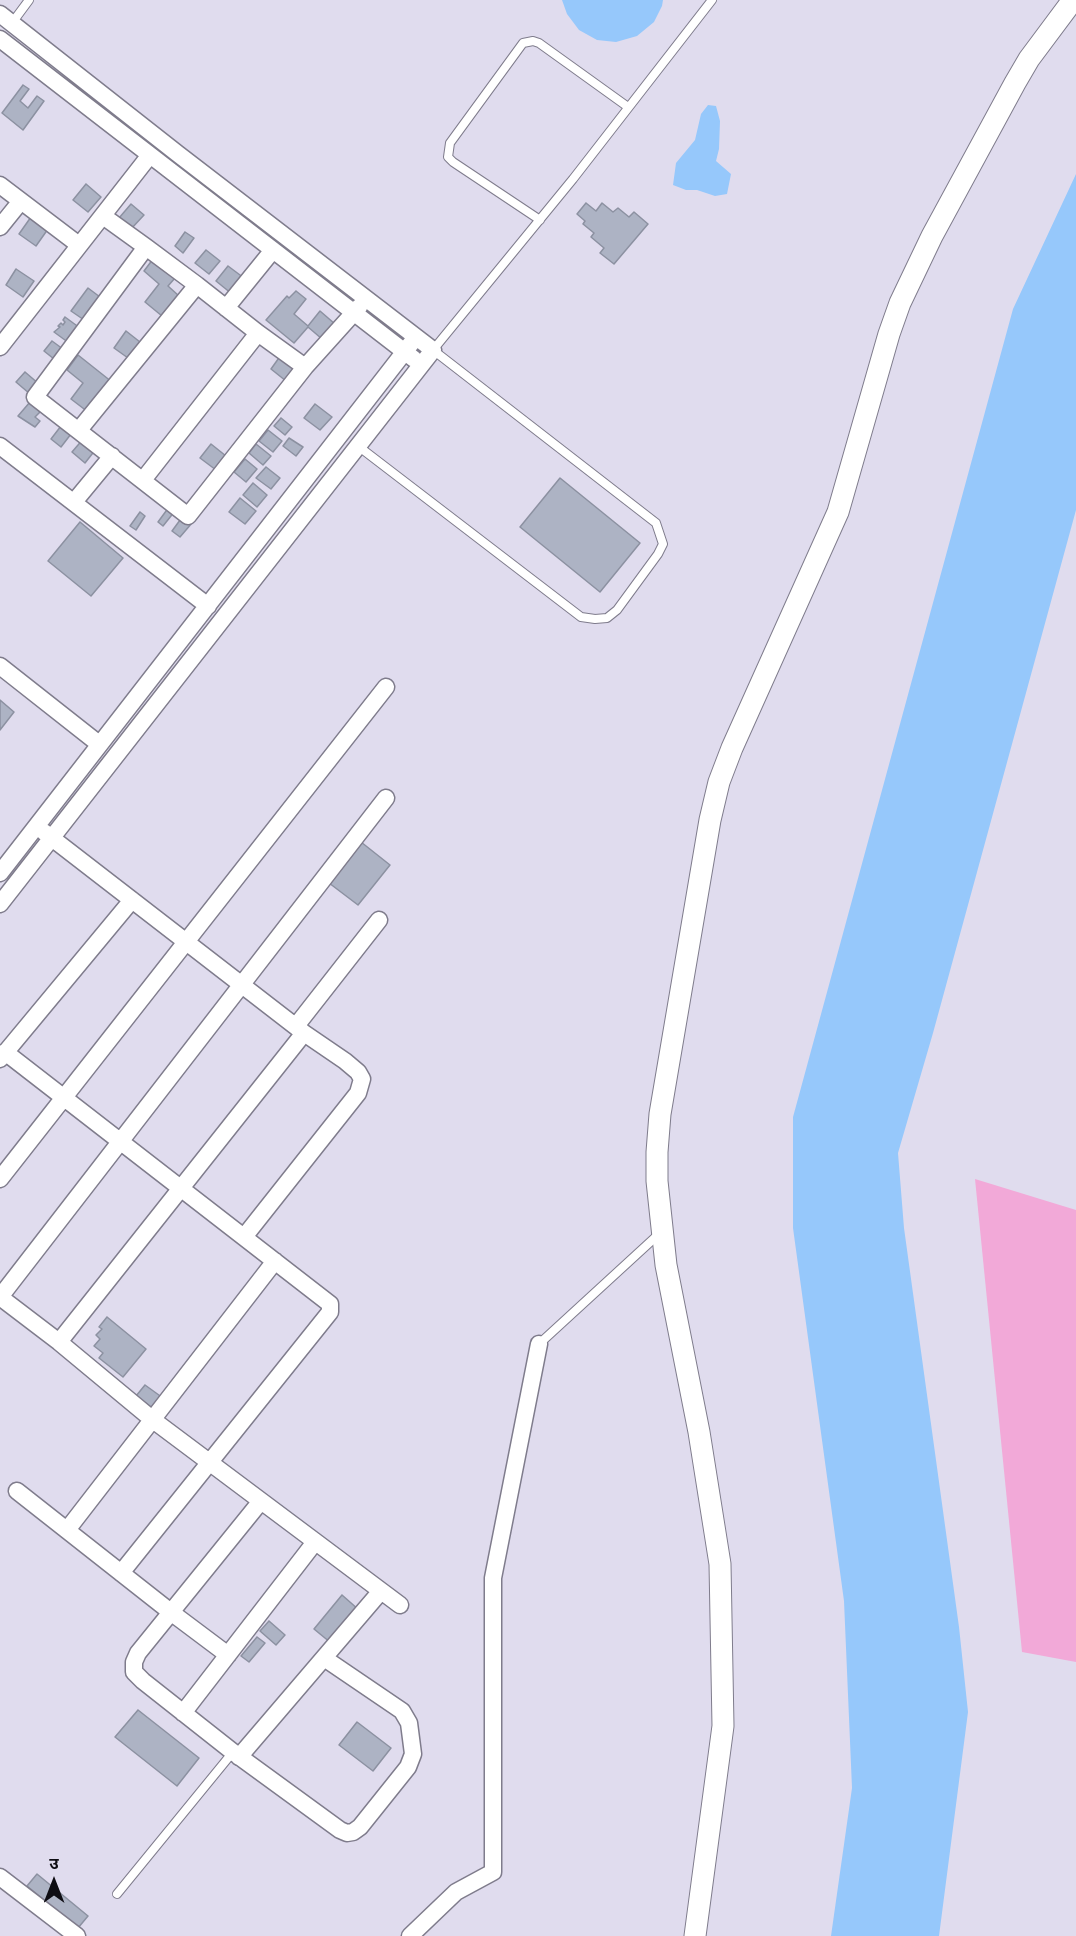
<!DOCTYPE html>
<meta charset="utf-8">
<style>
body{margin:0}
#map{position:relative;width:1076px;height:1936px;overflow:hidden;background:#e0dcee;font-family:"Crimson Pro","Noto Sans Devanagari",serif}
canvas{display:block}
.north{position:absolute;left:24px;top:1852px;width:60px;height:60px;-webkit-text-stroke:4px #e0dcee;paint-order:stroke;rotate:0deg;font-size:16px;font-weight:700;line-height:24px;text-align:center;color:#0e0d13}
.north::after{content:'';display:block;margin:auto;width:21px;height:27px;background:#0e0d13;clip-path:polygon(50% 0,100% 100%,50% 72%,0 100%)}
</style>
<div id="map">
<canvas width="1076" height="1936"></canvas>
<div class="north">उ</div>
</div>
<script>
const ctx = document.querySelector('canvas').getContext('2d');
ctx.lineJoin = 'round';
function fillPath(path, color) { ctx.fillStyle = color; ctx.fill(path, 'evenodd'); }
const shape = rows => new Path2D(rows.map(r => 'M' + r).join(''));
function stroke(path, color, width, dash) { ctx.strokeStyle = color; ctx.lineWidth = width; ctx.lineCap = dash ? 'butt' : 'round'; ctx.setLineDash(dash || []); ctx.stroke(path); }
fillPath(shape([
 [975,1179,1076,1210,1076,1662,1022,1652]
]), '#f2a9d8');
fillPath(shape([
 [562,0,663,0,662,6,654,22,637,36,616,42,597,40,579,30,567,14],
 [708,105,716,106,720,121,719,149,716,161,731,174,727,194,715,196,697,190,686,190,673,185,676,163,695,140,701,114],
 [1076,174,1076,510,933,1033,898,1153,904,1228,959,1627,968,1712,939,1936,831,1936,852,1788,844,1601,793,1228,793,1117,1013,309]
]), '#96c8fb');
const building = shape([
 [23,85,29,89,20,101,28,108,37,96,44,101,23,130,2,113,23,85],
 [86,184,101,197,88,212,73,200,86,184],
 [586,203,596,211,602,203,613,212,618,208,629,217,634,212,648,224,614,264,600,253,604,248,591,237,594,233,583,224,585,221,577,214,586,203],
 [131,204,144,215,131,229,119,218,131,204],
 [31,217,48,229,36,246,19,234,31,217],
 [185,232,194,238,183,253,175,246,185,232],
 [206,250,220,261,209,274,195,263,206,250],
 [153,259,175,278,168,286,179,296,162,316,145,302,159,284,144,271,153,259],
 [228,266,244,278,232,294,216,281,228,266],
 [16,269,34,281,23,297,6,285,16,269],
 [88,288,104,300,87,322,71,311,88,288],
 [296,291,306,299,294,314,308,326,320,311,335,324,322,339,308,327,294,343,266,320,287,296,289,298,296,291],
 [65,317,80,328,69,343,54,332,60,327,58,326,61,323,63,325,65,322,63,320,65,317],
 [126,331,140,342,128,358,114,348,126,331],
 [52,341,67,352,59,363,44,351,52,341],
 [78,355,112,382,88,412,71,399,83,383,67,370,78,355],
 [281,355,297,367,286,381,271,369,281,355],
 [25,372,39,384,30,394,16,382,25,372],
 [30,402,41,411,35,417,40,421,35,427,18,416,30,402],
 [315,404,332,417,320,430,304,418,315,404],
 [281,418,292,427,285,435,274,426,281,418],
 [61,426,71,434,61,447,51,439,61,426],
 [268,430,282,441,273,452,259,441,268,430],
 [84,438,96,449,85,463,72,452,84,438],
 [289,438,303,447,296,456,283,446,289,438],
 [211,444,226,456,216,470,200,458,211,444],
 [256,444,271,456,263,465,249,453,256,444],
 [245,459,257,469,246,482,234,472,245,459],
 [266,467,280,478,271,489,256,478,266,467],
 [560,478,640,543,600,592,520,527,560,478],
 [253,483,267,495,257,507,243,495,253,483],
 [240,498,256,511,245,524,229,512,240,498],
 [169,507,175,511,163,526,158,522,169,507],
 [140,512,145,516,136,530,130,526,140,512],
 [183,516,192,523,180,537,172,531,183,516],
 [80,522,123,558,91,596,48,561,80,522],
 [0,700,14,712,0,730,0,700],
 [361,842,390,865,358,905,329,883,361,842],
 [107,1317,146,1349,123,1377,99,1358,103,1353,94,1346,100,1339,96,1335,102,1329,99,1327,107,1317],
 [145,1385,163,1398,155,1410,136,1396,145,1385],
 [342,1595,359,1610,331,1643,314,1629,342,1595],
 [269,1621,285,1635,276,1645,260,1631,269,1621],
 [257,1637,265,1643,249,1662,241,1656,257,1637],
 [138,1710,199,1758,177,1786,115,1737,138,1710],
 [357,1722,391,1748,373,1771,339,1745,357,1722],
 [37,1874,88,1916,78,1928,27,1886,37,1874]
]);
fillPath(building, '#adb3c4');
stroke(building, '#8c91a1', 1.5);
const service = shape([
 [12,23,29,0],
 [540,220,453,162,448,157,450,143,523,43,533,41,539,43,628,107],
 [358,446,581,617,595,619,607,618,617,610,658,554,663,544,656,523,433,350,573,179,712,0],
 [539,1344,660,1233],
 [117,1894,233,1752]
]);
const minor = shape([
 [0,14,178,154,433,350,0,904],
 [0,39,414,359],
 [0,185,79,245],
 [103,216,146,247,197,285,258,333,305,367,188,516,35,397,146,247],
 [0,227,21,201],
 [226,308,273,250],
 [0,347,150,155],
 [305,367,359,307],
 [79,430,197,285],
 [0,446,208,606],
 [143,480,258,333],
 [74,502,112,456],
 [0,666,99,744],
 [44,832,304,1033,345,1061,358,1072,362,1079,358,1093,244,1237],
 [0,873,416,337],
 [296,1026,379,920],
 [5,1052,330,1304,330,1312,326,1317,121,1573],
 [0,1059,132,900],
 [0,1179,386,687],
 [0,1297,386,798],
 [0,1297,59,1342,153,1420,400,1605],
 [59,1342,304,1033],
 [17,1491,172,1613,228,1655],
 [261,1501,138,1653,134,1662,134,1672,143,1681,233,1752,340,1830,347,1833,353,1832,360,1827,408,1767,413,1754,409,1723,402,1711,324,1658],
 [67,1530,275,1261],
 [183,1713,315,1542],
 [239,1757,381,1591],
 [0,1877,77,1936],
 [410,1936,456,1892,493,1872,493,1578,539,1344]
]);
const tertiary = shape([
 [695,1936,723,1726,720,1564,699,1432,666,1265,657,1181,657,1152,660,1114,710,820,719,782,732,748,838,512,889,334,900,303,932,236,1015,83,1029,59,1073,0]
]);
stroke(service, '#7f7c8c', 10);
stroke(minor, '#7f7c8c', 19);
stroke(tertiary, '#7f7c8c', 23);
stroke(service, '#fff', 8);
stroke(minor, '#fff', 16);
stroke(tertiary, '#fff', 21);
</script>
